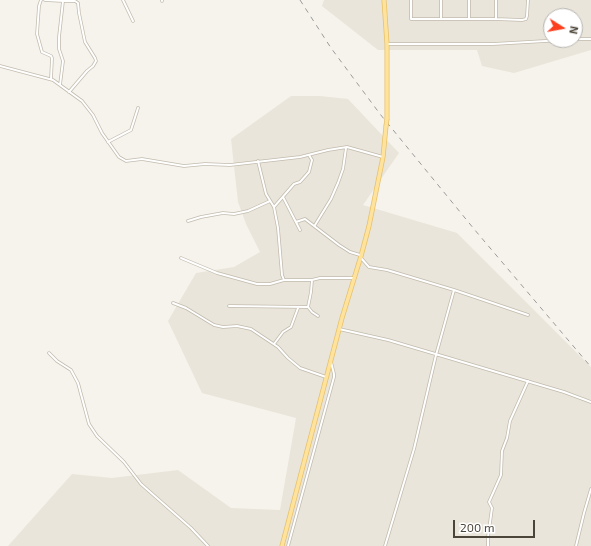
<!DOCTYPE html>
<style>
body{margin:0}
#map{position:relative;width:591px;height:546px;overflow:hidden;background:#f6f3ec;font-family:"Exo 2",sans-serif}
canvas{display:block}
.north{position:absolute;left:543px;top:8px;width:40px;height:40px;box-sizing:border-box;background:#fff;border:1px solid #b7b4b0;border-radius:50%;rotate:101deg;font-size:11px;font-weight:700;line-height:16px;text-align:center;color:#4b4439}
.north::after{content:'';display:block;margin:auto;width:14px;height:18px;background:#fc3f1d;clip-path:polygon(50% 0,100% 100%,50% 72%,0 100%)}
.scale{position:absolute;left:453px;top:520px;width:82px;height:18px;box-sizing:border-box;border:2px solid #4b4439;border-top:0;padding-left:5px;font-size:12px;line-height:14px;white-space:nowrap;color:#4b4439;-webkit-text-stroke:3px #fff;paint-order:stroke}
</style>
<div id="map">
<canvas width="591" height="546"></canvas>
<div class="north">N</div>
<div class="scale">200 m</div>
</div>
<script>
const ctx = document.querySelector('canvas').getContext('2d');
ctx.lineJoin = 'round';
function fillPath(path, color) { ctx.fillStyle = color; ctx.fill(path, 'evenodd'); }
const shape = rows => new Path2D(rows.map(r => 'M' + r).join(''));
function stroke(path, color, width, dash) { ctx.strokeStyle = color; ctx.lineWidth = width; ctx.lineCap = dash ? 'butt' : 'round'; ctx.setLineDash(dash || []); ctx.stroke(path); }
fillPath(shape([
 [324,0,591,0,591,50,514,73,482,66,477,50,378,50,322,6],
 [551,16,575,16,575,40,551,40],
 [291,96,320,96,348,99,399,153,363,205,457,233,591,367,591,546,8,546,72,474,112,478,178,470,231,508,280,510,296,418,202,393,168,321,196,273,234,267,260,252,246,224,238,202,231,139]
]), '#eae5da');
const street = shape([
 [41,0,39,6,37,34,42,52,51,56,52,58,51,79],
 [45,0,63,1],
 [123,0,133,21],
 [411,0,411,19,496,19,522,20,526,19,527,16,528,0],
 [162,1,162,0],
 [441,19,441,0],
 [469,19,469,0],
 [496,19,496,0],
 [575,39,591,39],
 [387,44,493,44,563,40],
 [0,66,53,80,82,101,93,115,102,133,119,157,126,161,142,159,184,166,205,164,230,165,300,157,328,150,347,147,383,157],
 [60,85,63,61,59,49,59,37,63,1,75,1,78,3,79,13,85,42,95,58,96,61,93,66,87,71,69,92],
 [108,142,131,130,138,108],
 [258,161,266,194,274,207,278,228,282,275,284,280],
 [283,197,300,230],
 [274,207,294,184,300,182,309,172,312,160,309,155],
 [188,221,201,217,223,213,234,214,248,211,270,201],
 [296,222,305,219,339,245,350,252,360,255],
 [315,225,331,199,338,183,343,169,346,148],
 [181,258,217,273,257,284,270,284,284,280,312,280,320,278,353,278],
 [361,258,369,267,387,270,454,290,528,315],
 [173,303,186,308,214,325,223,327,237,326,251,329,278,347,288,358,300,368,326,377],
 [229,306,308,307,312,312,318,316],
 [308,307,311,292,312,280],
 [339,329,388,340,564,392,591,402],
 [274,344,283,332,291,327,298,308],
 [49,353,57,361,71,370,78,383,89,424,97,436,124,462,141,484,191,528,208,546],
 [288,546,334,377,334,374,331,362],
 [385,546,414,449,436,355,454,290],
 [488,546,488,537,492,508,489,502,501,475,502,451,507,438,510,421,528,381],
 [576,546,584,513,591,489]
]);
const primary = shape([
 [384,0,387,44,387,119],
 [282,546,342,318,361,256,369,226,383,157,386,126]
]);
stroke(street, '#c2bbae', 3.5);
stroke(primary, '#e6c16a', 5);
stroke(street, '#fff', 2);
stroke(primary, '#ffe39c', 3.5);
stroke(shape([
 [300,0,331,48,380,114,474,229,591,367]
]), '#9a9a9a', 1, [5, 5]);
const primaryBridge = shape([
 [386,126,387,119]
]);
stroke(primaryBridge, '#e6c16a', 5, []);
stroke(primaryBridge, '#ffe39c', 3.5);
</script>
